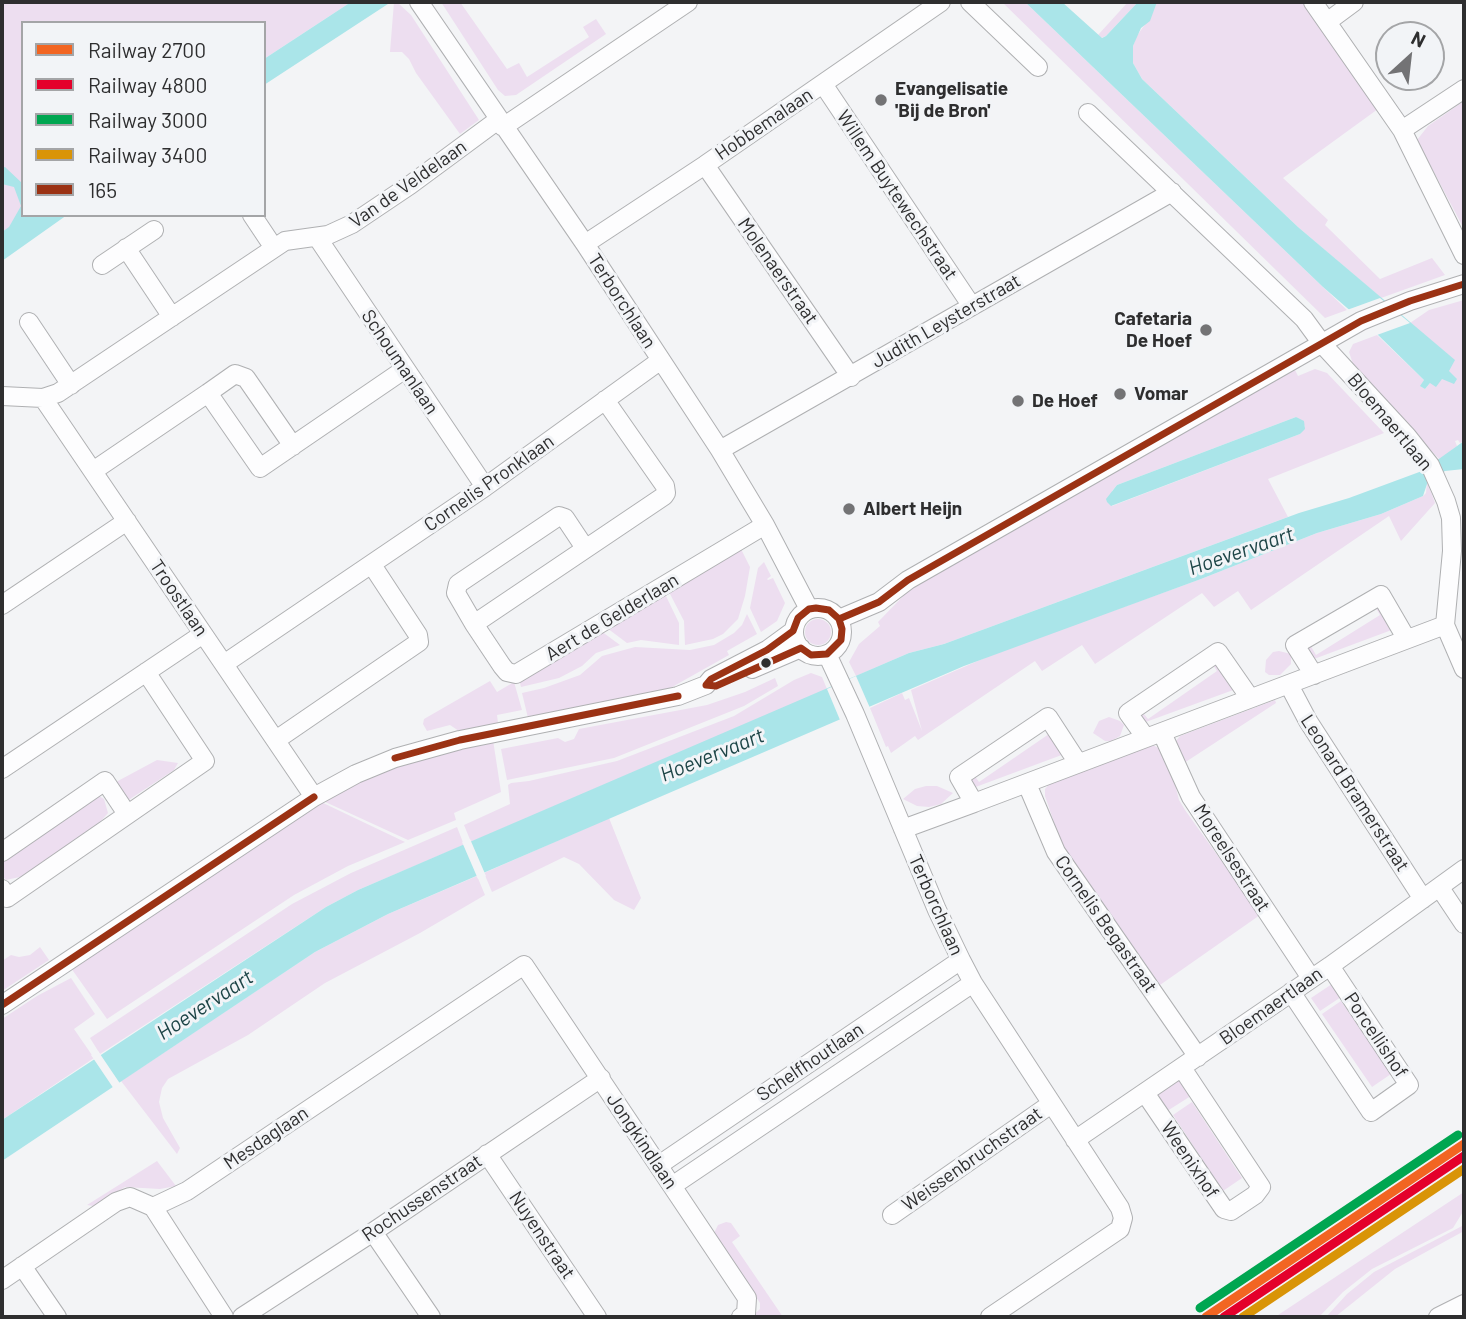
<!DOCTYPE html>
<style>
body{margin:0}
#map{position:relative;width:1466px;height:1319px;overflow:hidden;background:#f3f4f6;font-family:Barlow,sans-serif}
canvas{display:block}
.frame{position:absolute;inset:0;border:4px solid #2e2e2f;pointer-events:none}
.legend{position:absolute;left:21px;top:21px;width:245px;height:196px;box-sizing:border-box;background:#f2f4f7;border:2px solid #a4a5a7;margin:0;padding:9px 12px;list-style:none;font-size:21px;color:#2e2e2f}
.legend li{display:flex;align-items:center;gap:14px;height:35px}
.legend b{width:35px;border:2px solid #a4a5a7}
.north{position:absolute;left:1375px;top:21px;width:70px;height:70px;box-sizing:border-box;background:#f2f4f7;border:2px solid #a4a5a7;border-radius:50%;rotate:27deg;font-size:19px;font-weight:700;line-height:28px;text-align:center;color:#2e2e2f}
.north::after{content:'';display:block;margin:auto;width:24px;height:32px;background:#737375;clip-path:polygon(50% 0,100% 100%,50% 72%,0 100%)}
</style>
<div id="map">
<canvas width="1466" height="1319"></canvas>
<div class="frame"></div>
<ul class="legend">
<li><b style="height:9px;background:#f26522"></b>Railway 2700</li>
<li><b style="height:9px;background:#e4002b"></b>Railway 4800</li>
<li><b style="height:9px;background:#00a651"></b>Railway 3000</li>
<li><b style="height:9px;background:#d99407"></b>Railway 3400</li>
<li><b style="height:9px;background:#9b3214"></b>165</li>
</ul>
<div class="north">N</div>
</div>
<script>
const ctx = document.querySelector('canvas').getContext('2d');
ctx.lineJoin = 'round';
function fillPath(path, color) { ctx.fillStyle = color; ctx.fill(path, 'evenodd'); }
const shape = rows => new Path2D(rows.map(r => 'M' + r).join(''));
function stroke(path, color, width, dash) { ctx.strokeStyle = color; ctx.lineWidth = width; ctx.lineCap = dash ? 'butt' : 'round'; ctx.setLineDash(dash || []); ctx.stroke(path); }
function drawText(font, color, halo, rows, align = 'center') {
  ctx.font = font + ' Barlow,sans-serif'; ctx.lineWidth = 6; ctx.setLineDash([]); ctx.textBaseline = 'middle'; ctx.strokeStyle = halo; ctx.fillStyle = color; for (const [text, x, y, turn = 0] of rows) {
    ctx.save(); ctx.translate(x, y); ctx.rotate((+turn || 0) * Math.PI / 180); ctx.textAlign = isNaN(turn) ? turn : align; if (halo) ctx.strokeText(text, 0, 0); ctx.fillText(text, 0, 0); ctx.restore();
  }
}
fillPath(shape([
 [2,2,351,2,264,59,264,23,23,23,23,207,9,228,2,232],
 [394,2,397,2,411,15,479,120,460,134,416,73,409,59,402,52,390,52],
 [441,2,460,2,507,69,519,63,527,77,589,37,583,27,596,19,606,34,516,95,505,96,498,90],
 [1002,2,1025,2,1347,310,1325,318],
 [1128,2,1138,2,1106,36,1101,38,1098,35],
 [1157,2,1302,2,1378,109,1283,178,1328,220,1325,225,1380,279,1432,258,1445,275,1381,298,1298,227,1142,79,1133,63,1133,46,1136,37,1151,16],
 [1464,101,1464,229,1417,140,1428,126],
 [1464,300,1464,441,1460,443,1458,440,1455,441,1457,446,1440,460,1355,370,1349,352,1353,344,1377,335,1424,380,1421,386,1425,389,1430,383,1441,379,1454,360,1410,323,1429,310],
 [1315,369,1327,373,1384,433,1268,479,1288,517,944,644,909,653,856,676,849,662,859,644,880,626,878,622,911,588,1240,399,1295,370,1298,376],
 [1296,417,1305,426,1300,434,1112,506,1112,491,1117,485],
 [1427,481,1435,503,1401,541,1389,516,1251,610,1238,591,1214,607,1202,593,1095,664,1082,645,1042,671,1035,661,918,740,915,736,891,753,888,746,886,747,870,708,902,693,905,700,909,698,922,731,911,690,996,653,1201,579,1317,533,1381,514,1423,496,1426,493],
 [741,549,750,567,745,596,738,619,723,634,713,639,685,645,684,621,669,592],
 [764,562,771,576,767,579,768,580,773,578,785,603,777,621,761,632,750,608,758,568],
 [665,594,679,623,679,645,641,640,627,643,607,628],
 [1378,599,1397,628,1314,659,1305,646,1309,643,1316,655,1380,615,1373,603],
 [747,614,757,634,727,651,729,655,665,691,528,718,522,693,544,688,580,675,602,656,635,647,690,650,714,645,734,633,742,625],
 '805 632a13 13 0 1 1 26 0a13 13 0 1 1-26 0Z',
 [601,631,620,645,596,653,582,666,559,678,521,687,519,679],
 [1279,651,1291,654,1291,664,1280,675,1269,675,1265,672,1266,660,1273,652],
 [1215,656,1236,689,1143,723,1137,712,1140,709,1148,719,1217,671,1210,660],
 [811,673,822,677,827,689,471,842,464,825,510,804,508,785,511,783,529,781,617,761,734,716,794,680],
 [775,678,778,686,744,706,614,758,507,780,501,749,558,738,565,742,574,739,579,729,707,705,745,692],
 [490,681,497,692,514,682,522,710,497,715,498,723,459,731,450,725,427,731,423,724,424,719],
 [1275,700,1276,703,1181,765,1175,742,1180,736],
 [1109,717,1120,721,1124,725,1120,736,1111,741,1105,741,1093,733,1099,721],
 [1049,734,1067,753,973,788,966,776,972,772,979,782],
 [493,740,501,792,454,813,456,820,408,840,321,800,389,767],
 [1151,744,1164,751,1169,760,1179,800,1185,810,1260,915,1160,985,1061,843,1045,796,1045,789,1050,783],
 [157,760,178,763,174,770,127,801,116,782],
 [926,786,937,786,953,793,941,804,929,807,917,806,903,799,915,789],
 [99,796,104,799,108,813,94,829,24,876,6,880,2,875,2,858,67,811],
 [319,801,405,842,348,866,294,895,107,1019,71,968],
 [609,818,641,898,634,910,614,900,579,864,564,857,492,892,484,873],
 [457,827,464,845,358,890,326,907,100,1054,90,1038,292,904,351,873],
 [477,876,485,895,420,933,325,983,248,1035,168,1079,162,1088,159,1102,163,1118,180,1148,177,1154,121,1081,315,952,388,914],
 [40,947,49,960,2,991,2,961,11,955,19,957,30,955],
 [71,978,95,1014,74,1029,94,1058,2,1120,2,1019,37,996],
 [1332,984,1341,997,1320,1011,1311,998],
 [1341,1001,1391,1074,1372,1087,1322,1014],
 [1177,1079,1183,1081,1194,1094,1164,1113,1157,1096,1158,1090],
 [1192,1102,1242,1178,1223,1191,1173,1115],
 [157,1161,176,1186,160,1189,125,1187,93,1206,87,1205],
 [1464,1192,1464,1210,1453,1228,1372,1269,1343,1292,1319,1317,1275,1317],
 [726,1222,731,1223,740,1236,732,1242,783,1317,751,1317,760,1309,760,1303,714,1233,718,1225],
 [1464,1225,1464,1231,1395,1269,1335,1317,1326,1317,1347,1294,1374,1272]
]), '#eddef0');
fillPath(shape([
 [351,2,391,2,264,85,264,59],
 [1025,2,1062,2,1102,38,1106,36,1138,2,1157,2,1150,21,1141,28,1133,46,1133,63,1142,79,1298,227,1455,360,1449,371,1457,379,1454,384,1442,379,1436,387,1430,383,1425,389,1420,386,1424,380,1377,334,1323,287],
 [5,167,23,184,23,215,67,215,2,261,2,232,9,227,21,206,14,187,2,184,2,168],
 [1296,417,1304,421,1305,429,1300,434,1111,506,1107,502,1106,499,1117,485],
 [1464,441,1464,469,1445,471,1428,481,1423,496,1381,514,1317,533,1201,579,964,666,388,914,315,952,2,1161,2,1120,326,907,358,890,909,653,944,644,1299,513,1349,498,1422,471]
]), '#aae5e9');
fillPath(shape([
 [1380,298,1410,323,1377,335,1347,310],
 [856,676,870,708,840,720,827,689],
 [470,839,486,876,478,879,462,842],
 [98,1051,121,1085,114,1089,91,1055]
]), '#f3f4f6');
const minor = shape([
 [419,2,585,244,720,450,765,525,809,609],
 [970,2,1038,67],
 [1313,2,1402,130,1464,255],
 [1327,22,1354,2],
 [823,84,971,305],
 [1088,113,1304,319,1323,345,1407,436,1430,465,1446,501,1451,518,1452,551,1445,625,1464,669],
 [503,127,688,2],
 [1402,130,1464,89],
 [705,165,851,377],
 [252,215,274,248],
 [317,237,485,487],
 [585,244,705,165,941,2],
 [126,248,172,317],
 [102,265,154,230],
 [29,322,71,385],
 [208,393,235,374,246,378,293,446],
 [2,396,43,398,58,393,285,241,328,235,352,224,410,185,498,120],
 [43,398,314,797],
 [720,450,1172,192],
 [93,471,208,393,260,468,405,369],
 [585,548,565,518,559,516,458,584,456,593,474,624,664,496,666,493,665,486,605,400],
 [2,605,127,521],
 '794 632a24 24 0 1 1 48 0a24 24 0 1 1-48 0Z',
 [839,619,879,602,908,580,1361,321,1410,301,1464,284],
 [474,624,502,666,507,672,516,674,765,525],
 [827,654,855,714,937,910,961,960,973,983,1120,1208,1123,1218,1120,1229,990,1317],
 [224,664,485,487,661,360],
 [752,669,801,648],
 [1314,675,1295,645,1381,595,1406,638],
 [1289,685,1308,721,1423,899],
 [1162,733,1191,797,1311,978],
 [1146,738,1128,713,1218,652,1250,698],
 [276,740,419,642,418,635,372,565],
 [2,769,203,634],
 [1027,784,1056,852,1198,1057],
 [974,803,1445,625],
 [903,829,974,803,959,777,1048,717,1078,763],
 [2,852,105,781,127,814],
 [1440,888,1464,924],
 [2,889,7,898,205,761,146,672],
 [1291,992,1371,1112,1409,1085,1330,966],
 [2,1005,314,797,356,774,395,758,460,740,678,696,706,685,711,679,767,650,793,631],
 [1145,1093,1224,1209,1231,1211,1255,1195,1261,1187,1182,1068],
 [1075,1140,1330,966,1464,869],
 [487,1154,597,1317],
 [659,1165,961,960],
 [672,1186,973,983],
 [153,1207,224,1317],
 [892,1215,1051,1104],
 [373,1232,431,1317],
 [22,1266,57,1317],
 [2,1280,116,1202,130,1197,153,1207,187,1191,524,965,747,1298,746,1314,741,1317],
 [242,1317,373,1232,601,1078],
 [1438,1317,1464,1304]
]);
stroke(minor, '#afb0b2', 20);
stroke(minor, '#fdfdfe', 18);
stroke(shape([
 [816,608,829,610,839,619,842,629,841,640,827,654,811,655,801,648,716,686,706,685,711,679,767,650,793,631,798,618,809,609,816,608],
 [839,619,879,602,908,580,1361,321,1410,301,1464,284],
 [460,740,678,696],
 [460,740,678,696],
 [395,758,460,740],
 [395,758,460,740],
 [2,1005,314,797]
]), '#9b3214', 7);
stroke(shape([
 [1206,1317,1464,1144]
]), '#f26522', 9);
stroke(shape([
 [1224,1317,1464,1156]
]), '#e4002b', 9);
stroke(shape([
 [1200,1308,1458,1135]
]), '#00a651', 9);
stroke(shape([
 [1243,1317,1464,1169]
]), '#d99407', 9);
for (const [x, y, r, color] of [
 [881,100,7,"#737375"],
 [1206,330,7,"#737375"],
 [1120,394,7,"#737375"],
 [1018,401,7,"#737375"],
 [849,509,7,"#737375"],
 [766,663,6,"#2e2e2f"]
]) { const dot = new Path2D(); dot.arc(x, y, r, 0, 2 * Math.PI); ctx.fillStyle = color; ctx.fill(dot); stroke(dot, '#f2f4f7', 2.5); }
drawText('bold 19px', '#2e2e2f', '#f2f4f7', [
 ["Evangelisatie",895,89],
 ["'Bij de Bron'",895,111],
 ["Cafetaria",1192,319,"right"],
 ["De Hoef",1192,341,"right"],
 ["Vomar",1134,394],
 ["De Hoef",1032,401],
 ["Albert Heijn",863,509]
], 'left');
drawText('19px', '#2e2e2f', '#f2f4f7', [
 ["Hobbemalaan",764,124,-34],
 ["Van de Veldelaan",408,184,-35],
 ["Willem Buytewechstraat",897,195,56],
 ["Molenaerstraat",778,271,55],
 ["Terborchlaan",622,301,57],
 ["Judith Leysterstraat",946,321,-30],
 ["Schoumanlaan",400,362,56],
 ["Bloemaertlaan",1390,422,50],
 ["Cornelis Pronklaan",489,483,-35],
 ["Troostlaan",179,598,56],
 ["Aert de Gelderlaan",612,617,-31],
 ["Leonard Bramerstraat",1355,793,57],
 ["Moreelsestraat",1232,858,57],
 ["Terborchlaan",936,905,66],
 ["Cornelis Begastraat",1106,924,55],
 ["Bloemaertlaan",1271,1006,-35],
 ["Porcellishof",1376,1035,56],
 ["Schelfhoutlaan",810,1062,-34],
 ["Mesdaglaan",266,1138,-34],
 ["Jongkindlaan",642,1141,56],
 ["Weissenbruchstraat",972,1159,-35],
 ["Weenixhof",1190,1160,56],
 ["Rochussenstraat",422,1198,-34],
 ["Nuyenstraat",542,1235,56]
]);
drawText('italic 21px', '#1d4547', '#f2f4f7', [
 ["Hoevervaart",1241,551,-19],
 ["Hoevervaart",712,755,-22],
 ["Hoevervaart",205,1005,-33]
]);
</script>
